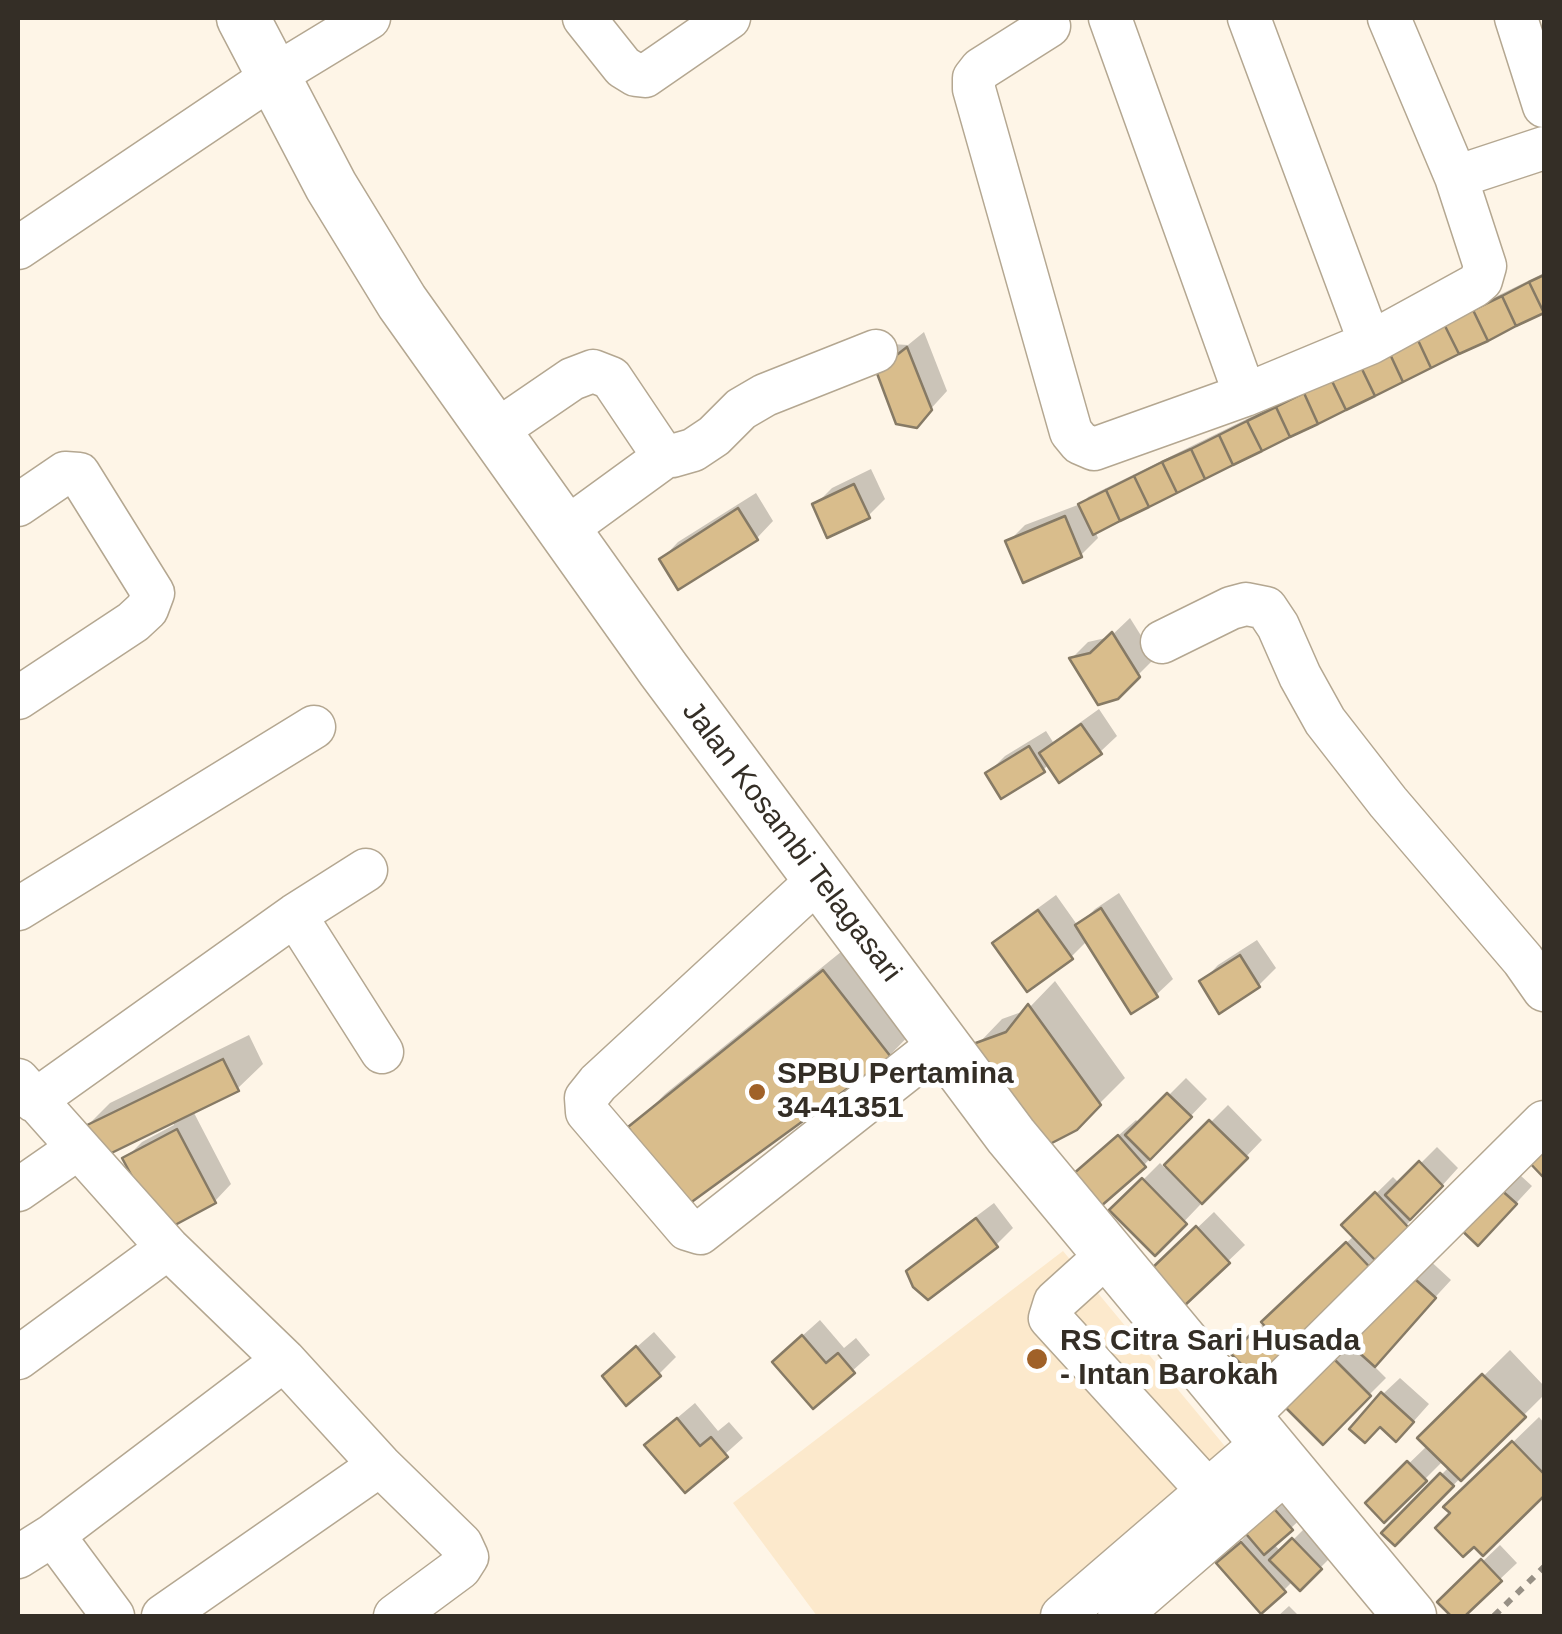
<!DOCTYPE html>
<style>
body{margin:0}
#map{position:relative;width:1562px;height:1634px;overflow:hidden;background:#fef5e7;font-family:Arial,sans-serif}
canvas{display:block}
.frame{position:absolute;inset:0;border:20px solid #342e26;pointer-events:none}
</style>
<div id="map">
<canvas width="1562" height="1634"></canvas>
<div class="frame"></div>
</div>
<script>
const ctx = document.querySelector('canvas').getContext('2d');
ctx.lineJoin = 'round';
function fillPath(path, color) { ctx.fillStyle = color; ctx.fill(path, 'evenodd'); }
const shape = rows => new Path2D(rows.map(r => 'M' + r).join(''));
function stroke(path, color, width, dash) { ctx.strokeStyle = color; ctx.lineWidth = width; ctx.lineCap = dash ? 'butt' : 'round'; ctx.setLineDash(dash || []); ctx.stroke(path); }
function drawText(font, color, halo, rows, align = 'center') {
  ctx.font = font + ' Arial,sans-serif'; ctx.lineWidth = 10; ctx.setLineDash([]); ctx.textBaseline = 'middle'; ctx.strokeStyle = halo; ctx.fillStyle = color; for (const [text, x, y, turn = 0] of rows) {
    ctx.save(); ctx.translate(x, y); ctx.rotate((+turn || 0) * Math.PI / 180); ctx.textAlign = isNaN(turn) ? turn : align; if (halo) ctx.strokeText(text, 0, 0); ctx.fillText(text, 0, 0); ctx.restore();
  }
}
fillPath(shape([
 [1063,1251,1243,1468,1073,1616,817,1616,733,1503]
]), '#fce9cc');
fillPath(shape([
 [1544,273,1544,310,1095,531,1098,538,1081,555,1008,542,1025,525,1083,503,1088,497],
 [924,332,947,391,916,425,891,344,908,345],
 [871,469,885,499,868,516,815,505,832,488],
 [756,493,773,521,757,538,662,559,678,542],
 [1130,618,1155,658,1116,697,1072,658,1088,642,1110,637],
 [1099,709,1117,736,1100,752,1049,764,1043,770,988,773,1005,756,1046,731,1053,742],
 [1119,893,1173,979,1156,995,1087,941,1071,957,995,944,1012,927,1056,895,1078,926,1095,909],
 [857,939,923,1021,890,1055,683,1205,632,1128,665,1094],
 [1257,940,1276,968,1259,985,1202,982,1218,965],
 [1055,981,1125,1078,1075,1128,977,1045,1002,1019,1027,1010],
 [249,1035,263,1064,237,1089,193,1111,231,1184,215,1201,126,1158,142,1142,174,1125,172,1121,84,1129,110,1103],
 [1186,1078,1207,1099,1144,1165,1101,1204,1092,1159,1136,1120,1140,1124],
 [1228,1105,1262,1140,1155,1252,1113,1210,1160,1163,1165,1168],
 [1437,1147,1458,1168,1393,1240,1402,1250,1266,1386,1235,1354,1289,1296,1355,1235,1344,1225,1393,1177,1400,1184],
 [1509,1165,1532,1186,1495,1226],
 [994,1203,1013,1228,996,1245,909,1271,926,1254],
 [1214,1212,1245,1245,1183,1304,1152,1271],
 [1425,1256,1451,1280,1373,1365,1386,1378,1323,1441,1283,1402],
 [820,1320,844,1348,856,1338,870,1355,813,1406,792,1345],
 [654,1332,676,1357,659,1374,622,1360],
 [1510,1350,1544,1386,1544,1395,1395,1543,1384,1533,1449,1467,1443,1461,1384,1520,1368,1503,1428,1445,1421,1438],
 [1400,1378,1429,1404,1413,1422,1383,1394],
 [695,1403,718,1431,729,1422,743,1438,686,1489,664,1429],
 [1539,1417,1544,1423,1544,1493,1483,1553,1453,1513,1472,1482],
 [1287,1488,1308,1512,1274,1544,1281,1552,1310,1523,1337,1551,1300,1588,1293,1581,1284,1590,1236,1547],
 [1500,1545,1517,1563,1461,1616,1454,1616,1440,1602],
 [1289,1606,1299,1616,1278,1616]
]), '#0003');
const building = shape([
 [1544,275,1544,313,1529,282,1544,275],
 [1529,282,1544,313,1516,326,1502,296,1529,282],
 [1502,296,1516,326,1488,341,1473,310,1502,296],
 [1473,310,1488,341,1459,354,1444,324,1473,310],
 [1444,324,1459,354,1431,368,1417,338,1444,324],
 [1417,338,1431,368,1403,382,1389,352,1417,338],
 [907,347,932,410,917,428,896,424,872,360,889,361,907,347],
 [1389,352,1403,382,1375,396,1360,365,1389,352],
 [1360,365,1375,396,1346,410,1331,379,1360,365],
 [1331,379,1346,410,1318,424,1304,393,1331,379],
 [1304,393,1318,424,1290,437,1276,407,1304,393],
 [1276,407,1290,437,1262,451,1247,421,1276,407],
 [1247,421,1262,451,1233,465,1219,435,1247,421],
 [1219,435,1233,465,1205,479,1191,449,1219,435],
 [1191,449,1205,479,1177,493,1162,462,1191,449],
 [1162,462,1177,493,1149,507,1134,476,1162,462],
 [1134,476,1149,507,1120,521,1106,490,1134,476],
 [854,484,870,518,827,538,812,504,854,484],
 [1106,490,1120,521,1093,535,1078,504,1106,490],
 [738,508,758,540,678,590,659,559,738,508],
 [1065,516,1082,557,1023,583,1005,541,1065,516],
 [1112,632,1140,677,1118,699,1098,705,1069,658,1090,653,1112,632],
 [1081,724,1102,754,1059,783,1039,753,1081,724],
 [1029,746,1045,772,1001,799,985,773,1029,746],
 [1101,908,1158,997,1131,1014,1075,925,1101,908],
 [1038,910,1073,959,1027,992,992,943,1038,910],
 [1240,955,1260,987,1219,1014,1199,981,1240,955],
 [823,970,891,1057,682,1209,628,1127,823,970],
 [1028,1004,1101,1105,1077,1130,1048,1145,973,1044,1006,1032,1028,1004],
 [223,1059,239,1091,97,1160,81,1128,223,1059],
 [1167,1093,1192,1117,1150,1160,1125,1135,1167,1093],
 [1209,1120,1248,1158,1202,1204,1164,1165,1209,1120],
 [177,1129,216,1203,162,1232,122,1158,177,1129],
 [1118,1135,1146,1167,1100,1207,1072,1175,1118,1135],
 [1544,1142,1544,1178,1527,1160,1544,1142],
 [1419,1161,1443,1186,1410,1220,1385,1195,1419,1161],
 [1142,1178,1187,1224,1155,1256,1109,1210,1142,1178],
 [1490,1180,1517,1204,1478,1246,1452,1221,1490,1180],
 [1375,1192,1409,1228,1375,1260,1341,1225,1375,1192],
 [976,1218,998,1247,928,1300,913,1287,906,1271,976,1218],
 [1196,1226,1230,1263,1183,1307,1149,1271,1196,1226],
 [1346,1242,1379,1277,1294,1357,1261,1322,1346,1242],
 [1406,1271,1436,1298,1375,1367,1345,1340,1406,1271],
 [1258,1327,1293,1363,1266,1389,1231,1354,1258,1327],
 [802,1335,826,1363,838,1353,855,1373,813,1409,772,1362,802,1335],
 [636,1346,661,1376,626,1406,602,1376,636,1346],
 [1328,1353,1371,1396,1323,1445,1280,1402,1328,1353],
 [1482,1374,1526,1417,1461,1481,1417,1438,1482,1374],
 [1381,1392,1414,1422,1396,1442,1380,1427,1365,1443,1349,1429,1381,1392],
 [677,1418,700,1446,711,1437,728,1457,685,1493,644,1445,677,1418],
 [1512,1441,1544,1474,1544,1496,1483,1556,1474,1547,1463,1557,1435,1528,1450,1513,1443,1507,1512,1441],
 [1407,1461,1427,1481,1384,1523,1365,1503,1407,1461],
 [1440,1473,1454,1486,1395,1546,1381,1533,1440,1473],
 [1269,1503,1293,1530,1264,1555,1241,1528,1269,1503],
 [1292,1538,1322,1569,1300,1591,1269,1560,1292,1538],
 [1241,1542,1286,1592,1261,1614,1216,1563,1241,1542],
 [1481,1559,1502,1581,1465,1616,1451,1616,1437,1602,1481,1559]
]);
fillPath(building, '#d9bd8c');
stroke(building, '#867a65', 2.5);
const minor = shape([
 [584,18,623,67,636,75,645,76,729,18],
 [1110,18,1245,395],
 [1516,18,1544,106],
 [1049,26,981,69,974,78,974,89,1071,432,1080,443,1094,449,1245,395,1370,343,1249,18],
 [1456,177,1544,148],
 [18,248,272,77,369,18],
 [1370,343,1474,286,1481,280,1485,266,1456,177,1389,18],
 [493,433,572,379,593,371,611,378,658,448,666,456,672,456,693,450,714,436,741,409,765,395,876,351],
 [18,505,65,473,79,474,153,593,147,609,133,622,18,698],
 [563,531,666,456],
 [1162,642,1231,608,1246,604,1266,608,1278,626,1300,676,1325,721,1388,802,1523,960,1544,990],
 [818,880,598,1083,586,1098,587,1112,687,1229,700,1233,941,1043],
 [18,909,314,727],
 [295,915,382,1052],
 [18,1080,168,1248,284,1360,380,1465,461,1544,467,1557,460,1568,395,1616],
 [34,1101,295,915,366,870],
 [18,1190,77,1149],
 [1107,1255,1055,1302,1050,1318,1209,1492],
 [18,1358,168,1248],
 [1245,1419,1544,1122],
 [53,1535,113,1616],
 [18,1557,53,1535,284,1360],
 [163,1616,380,1465],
 [1062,1616,1264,1442],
 [1119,1616,1288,1470]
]);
const major = shape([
 [243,18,331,186,402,302,663,669,1011,1136,1410,1616]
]);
stroke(minor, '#b4a791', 45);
stroke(major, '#b4a791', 55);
stroke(shape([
 [1494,1616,1544,1567]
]), '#979085', 6, [8, 8]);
stroke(minor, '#fff', 42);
stroke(major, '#fff', 52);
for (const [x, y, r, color] of [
 [757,1092,10,"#a06128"],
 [1037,1359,12,"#a06128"]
]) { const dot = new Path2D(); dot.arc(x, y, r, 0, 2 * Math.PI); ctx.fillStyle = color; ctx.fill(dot); stroke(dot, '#fff', 4); }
drawText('30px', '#342e26', '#fff', [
 ["Jalan Kosambi Telagasari",791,842,53]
]);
drawText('bold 30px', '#342e26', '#fff', [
 ["SPBU Pertamina",777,1075],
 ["34-41351",777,1109],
 ["RS Citra Sari Husada",1060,1342],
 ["- Intan Barokah",1060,1376]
], 'left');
</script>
